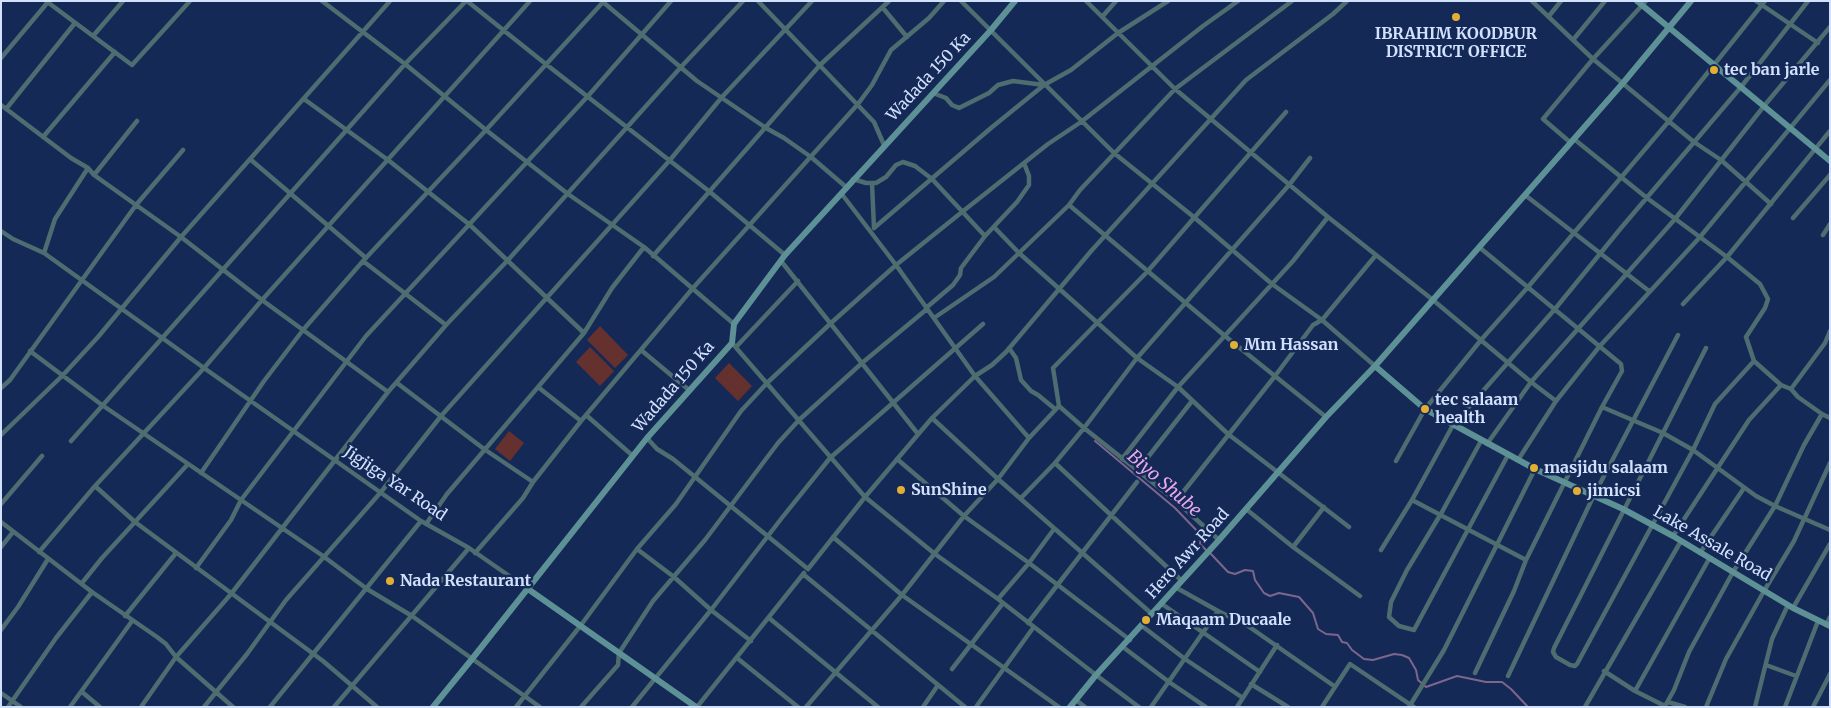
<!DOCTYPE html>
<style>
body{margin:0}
#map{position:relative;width:1831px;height:708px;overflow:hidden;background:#152957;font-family:Merriweather,serif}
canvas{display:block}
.frame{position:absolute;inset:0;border:2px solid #d2e1fe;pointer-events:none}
</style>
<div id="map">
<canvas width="1831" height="708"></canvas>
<div class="frame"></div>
</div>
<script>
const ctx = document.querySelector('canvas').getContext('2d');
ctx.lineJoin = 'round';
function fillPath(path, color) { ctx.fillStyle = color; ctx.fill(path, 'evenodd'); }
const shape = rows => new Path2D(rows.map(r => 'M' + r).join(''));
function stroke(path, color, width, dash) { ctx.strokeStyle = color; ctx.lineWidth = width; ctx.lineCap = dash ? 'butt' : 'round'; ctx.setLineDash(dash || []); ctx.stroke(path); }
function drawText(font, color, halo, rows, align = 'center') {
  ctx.font = font + ' Merriweather,serif'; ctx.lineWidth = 5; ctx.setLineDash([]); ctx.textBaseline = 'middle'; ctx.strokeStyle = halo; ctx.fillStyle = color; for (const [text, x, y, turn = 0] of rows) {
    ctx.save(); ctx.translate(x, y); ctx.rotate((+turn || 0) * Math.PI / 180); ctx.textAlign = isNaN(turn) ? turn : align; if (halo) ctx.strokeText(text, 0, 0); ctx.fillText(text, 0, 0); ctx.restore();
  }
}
fillPath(shape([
 [600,326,628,355,615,368,587,340],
 [590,347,614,371,600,386,576,362],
 [729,363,752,386,738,401,715,378],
 [509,431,524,443,510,461,495,449]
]), '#65312e');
stroke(shape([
 [1095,441,1175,508,1201,535,1200,544,1206,550],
 [1211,554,1228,572,1235,574,1245,570,1253,571,1255,580,1264,593,1270,596,1279,593,1299,597,1313,613,1318,629,1326,634,1338,635,1342,642,1347,643,1352,650,1364,659,1373,660,1394,654,1402,655,1409,658,1416,670,1418,680,1426,687,1457,676,1486,682,1502,682,1511,689,1528,707]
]), '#7d668c', 2);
stroke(shape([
 [46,1,132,65,190,1],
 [322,1,405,64,486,130,568,194,644,247,734,324],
 [467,1,547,65,710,192,785,255],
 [758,1,874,122,884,145],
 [961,1,1114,153,1195,218,1272,284,1322,320,1375,366],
 [1086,1,1175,89,1328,217,1433,300,1531,382,1487,444],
 [1532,1,1593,59,1694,142,1721,160,1771,204],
 [1756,1,1818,43],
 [603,2,697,81,766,128,784,138,811,157,846,187],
 [883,8,907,37],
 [1549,16,1561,1],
 [1102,17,1116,1],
 [93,36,123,1],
 [1573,40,1605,1],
 [1,58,48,2],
 [933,93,946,98,952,105,959,108,989,93,998,85,1013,81,1044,85],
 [304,99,388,160,470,225,584,333],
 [1,105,71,158,88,168,94,175,181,237,262,300,388,392],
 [6,109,75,23],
 [43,137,115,52],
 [1574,139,1647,198,1727,257,1760,284,1768,299,1765,308,1746,337,1754,361],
 [1571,143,1543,119,1593,59,1646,1],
 [250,159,366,258],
 [94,175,137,121],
 [853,179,866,183,876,183,886,177,896,165,903,162,915,166,932,179,985,236,1017,202,1029,185,1029,176,1024,163],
 [872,183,874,228],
 [841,193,896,265,975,376,1029,438,998,479,932,418],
 [1525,195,1649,291],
 [1069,205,1225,336,1326,417],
 [1793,218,1830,175],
 [994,227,1019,253,1137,358,1289,185,1310,158],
 [874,228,991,128,1044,85,1071,70,1118,33,1168,1],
 [1,231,13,239,44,253,204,368,421,521,469,548,528,589],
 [1823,235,1830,224],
 [1479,247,1621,364,1622,371,1602,407,1663,433,1693,450,1756,496,1775,506,1830,530],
 [44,253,55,219,88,168],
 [653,256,820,65,889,1],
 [363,261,446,325],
 [781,261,918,434],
 [1683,304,1727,257,1830,131],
 [926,308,953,285,960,275,961,268,985,236],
 [934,318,994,277,1069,205,1080,190,1175,89,1292,1],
 [732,343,865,497,935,554,998,599,1096,675,1139,707],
 [736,347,798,281],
 [1009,348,1016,358,1021,380,1031,391,1038,395,1055,409],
 [1706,348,1554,648,1553,652,1556,657,1570,665,1575,666,1577,664,1693,450,1715,404,1754,361,1781,385,1791,389,1798,397,1822,414,1830,418],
 [641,350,689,390],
 [30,351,102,405,323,556,367,589,412,616,540,707],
 [397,383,484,449,533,482],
 [538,387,581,421],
 [1,388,10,380,136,205,183,150],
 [1791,389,1825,343,1830,331],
 [1556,401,1531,382,1675,219,1764,106,1830,27],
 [1059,406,1084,428,1176,501,1219,540],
 [586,415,633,456],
 [1,435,63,375,98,337,181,237,390,1],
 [647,438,657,449,673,459,808,569,865,497,932,418,975,376,992,365,1006,352,1092,250,1246,80,1333,14,1347,1],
 [1029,438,1059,406,1053,368,1147,272,1286,112],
 [71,441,405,64,466,1],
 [1481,441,1442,512,1407,570,1391,602,1389,617,1399,626,1414,630,1508,455],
 [897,459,964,516,1029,563,1054,529],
 [1122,459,1178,387,1293,261,1328,217],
 [1518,460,1556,401,1599,347,1700,237,1830,80],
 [1396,461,1425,409,1481,340,1528,287,1669,121,1765,1],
 [1055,463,1084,428,1137,358,1178,387,1228,434,1349,527],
 [1137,471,1192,401],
 [201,473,264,381,303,330,363,261,486,130,604,1],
 [95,486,135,522,323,661,377,707],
 [1021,498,1055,463,1182,581],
 [1412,500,1526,560],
 [1176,501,1275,376,1313,325,1322,320,1376,255],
 [1,504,42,456],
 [1246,509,1293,547,1360,596],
 [1,522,92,592,157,637,166,644,176,657,233,707],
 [426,524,447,494,584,333,612,288,644,247],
 [1673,536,1749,420,1781,385],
 [833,537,902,595,1059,707],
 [1,547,13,532],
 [1293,547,1324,507],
 [637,549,674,577,711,610,751,641],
 [1381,550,1412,500,1453,425,1555,309,1621,228,1741,87,1808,1],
 [39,552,95,486,204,368,262,300,530,1],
 [475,553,523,498,533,482,581,421,693,288,858,104,872,85,891,50,929,18,944,1],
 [1700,553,1744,488],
 [196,568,231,520,241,500,366,336,588,96,671,1],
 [803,574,965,707],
 [82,583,102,558,188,464],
 [1175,587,1218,611,1248,626,1334,686],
 [998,599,1029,563,1130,640],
 [1162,604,1260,672],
 [1793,608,1830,544],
 [125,616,176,553],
 [769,618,878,707],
 [1028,623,1137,482],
 [1826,625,1830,617],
 [1142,626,1185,659,1243,698],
 [1,630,18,607,48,559],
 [1123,647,1169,682,1206,707],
 [737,658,798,707],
 [1766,665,1796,676],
 [952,669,1003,603],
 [1604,671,1635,691,1665,706,1674,690,1689,652,1733,572,1775,506,1804,445,1822,414],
 [1475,673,1514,591,1526,560,1602,407],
 [1508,676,1594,495,1678,335],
 [1251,684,1288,707],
 [1635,691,1709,559],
 [82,692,100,707],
 [1,693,21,707],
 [1076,700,1085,707],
 [1668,702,1685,707],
 [8,707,56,638,92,592],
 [70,707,132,621],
 [141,707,176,657,231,594,388,392,446,325,508,260,681,67,743,1],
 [204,707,247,654,286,600,381,492,441,416,670,160,722,97,812,1],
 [270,707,421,521],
 [334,707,469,548],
 [516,707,581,625,637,549,676,504,741,411,767,383,831,323,896,265,962,212,1048,144,1081,122,1203,26,1238,1],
 [581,707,618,665,619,653,653,601,705,540,778,443,799,420,862,363,927,309],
 [632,707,711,610,781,519,830,458,983,324],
 [697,707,804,573],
 [806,707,902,595,964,516,998,479,1152,614],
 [923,707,938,685],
 [976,707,1033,628],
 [1151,707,1218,611],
 [1237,707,1277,645],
 [1322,707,1350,664,1414,707],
 [1409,707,1444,650,1535,469],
 [1585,707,1681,541],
 [1706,707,1726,659,1764,591,1794,541,1830,463],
 [1755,707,1772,639,1788,605],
 [1785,707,1818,621],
 [1813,707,1830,674]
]), '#4d6d70', 4.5);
stroke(shape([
 [1637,1,1830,161],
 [1375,366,1425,409,1535,469,1623,509,1673,536,1793,608,1830,626],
 [528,589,696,707],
 [433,707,472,659,647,438,732,343,734,324,736,321,785,255,991,30,1015,1],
 [1070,707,1096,675,1219,540,1326,417,1375,366,1623,83,1691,1]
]), '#5d9196', 6);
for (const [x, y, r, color] of [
 [1456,17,5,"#e2af34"],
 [1714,70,5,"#e2af34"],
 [1234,345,5,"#e2af34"],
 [1425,409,5,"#e2af34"],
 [1534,468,5,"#e2af34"],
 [901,490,5,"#e2af34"],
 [1577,491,5,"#e2af34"],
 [390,581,5,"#e2af34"],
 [1146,620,5,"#e2af34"]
]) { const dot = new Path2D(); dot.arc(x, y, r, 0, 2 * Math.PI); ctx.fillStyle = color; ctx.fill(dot); stroke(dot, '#152957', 2); }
drawText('bold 16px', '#d2e1fe', '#152957', [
 ["IBRAHIM KOODBUR",1456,34,"center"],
 ["DISTRICT OFFICE",1456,52,"center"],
 ["tec ban jarle",1724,70],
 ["Mm Hassan",1244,345],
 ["tec salaam",1435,400],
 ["health",1435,418],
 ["masjidu salaam",1544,468],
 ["SunShine",911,490],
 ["jimicsi",1587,491],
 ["Nada Restaurant",400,581],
 ["Maqaam Ducaale",1156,620]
], 'left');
drawText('16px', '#d2e1fe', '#152957', [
 ["Wadada 150 Ka",929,77,-47],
 ["Wadada 150 Ka",674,387,-49],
 ["Jigjiga Yar Road",395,484,34],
 ["Lake Assale Road",1712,544,30],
 ["Hero Awr Road",1188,554,-48]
]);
drawText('italic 18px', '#e5a8ea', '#152957', [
 ["Biyo Shube",1164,484,41]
]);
</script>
